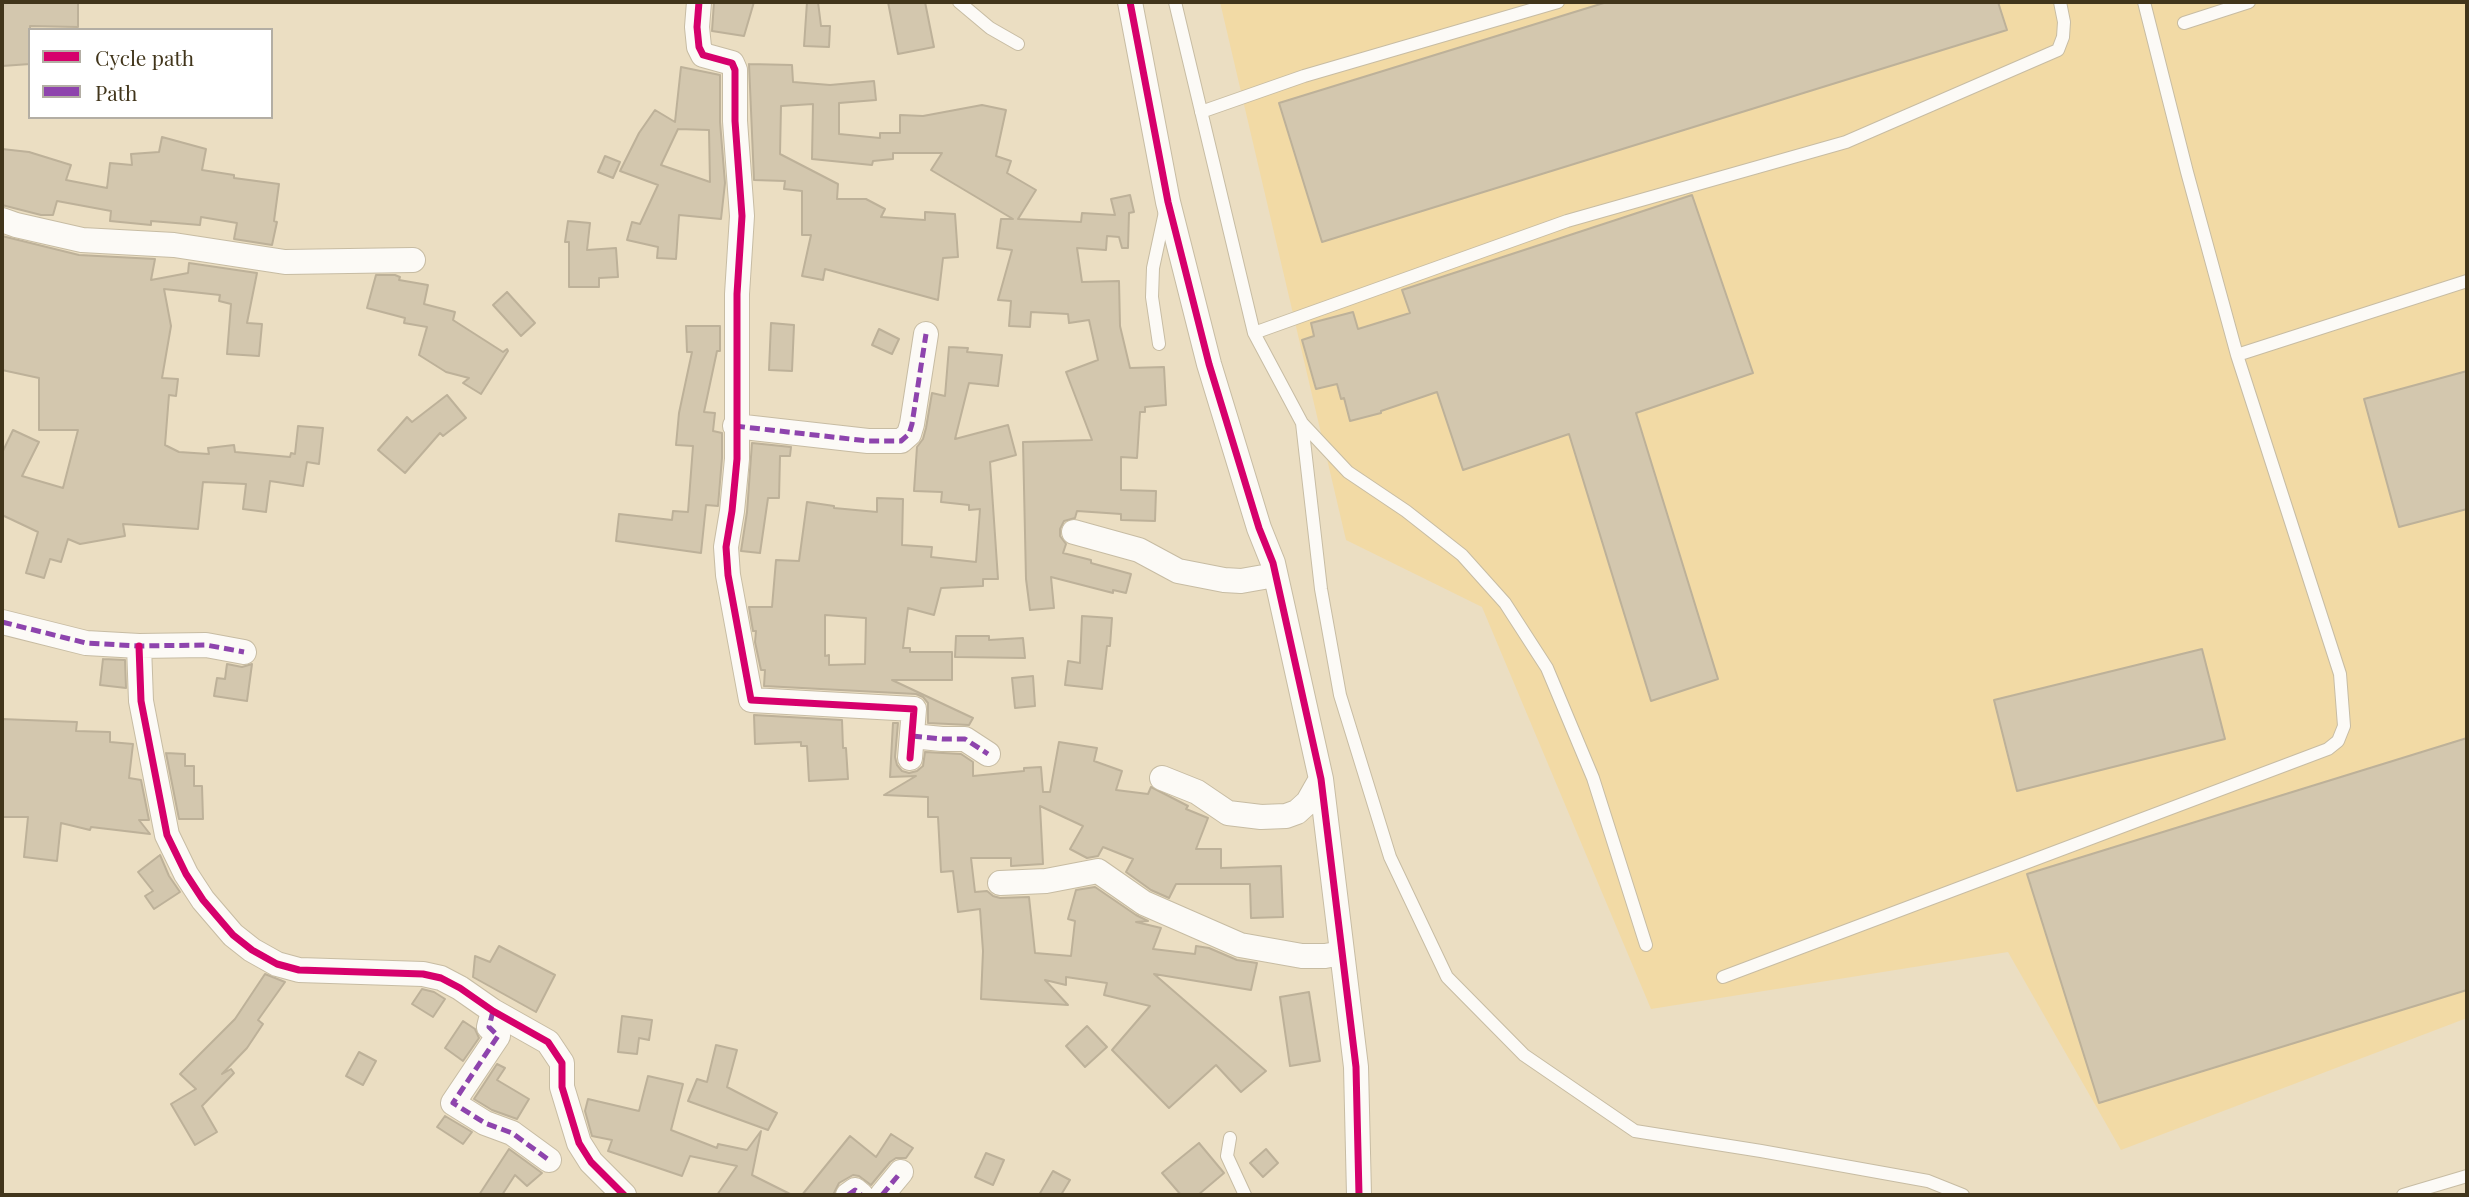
<!DOCTYPE html>
<style>
body{margin:0}
#map{position:relative;width:2469px;height:1197px;overflow:hidden;background:#ebdec2;font-family:"Playfair Display",serif}
canvas{display:block}
.frame{position:absolute;inset:0;border:4px solid #41351b;pointer-events:none}
.legend{position:absolute;left:28px;top:28px;width:245px;height:91px;box-sizing:border-box;background:#fff;border:2px solid #b3aea4;margin:0;padding:9px 12px;list-style:none;font-size:21px;color:#41351b}
.legend li{display:flex;align-items:center;gap:14px;height:35px}
.legend b{width:35px;border:2px solid #b3aea4}
</style>
<div id="map">
<canvas width="2469" height="1197"></canvas>
<div class="frame"></div>
<ul class="legend">
<li><b style="height:9px;background:#d6006c"></b>Cycle path</li>
<li><b style="height:9px;background:#8e44ad"></b>Path</li>
</ul>
</div>
<script>
const ctx = document.querySelector('canvas').getContext('2d');
ctx.lineJoin = 'round';
function fillPath(path, color) { ctx.fillStyle = color; ctx.fill(path, 'evenodd'); }
const shape = rows => new Path2D(rows.map(r => 'M' + r).join(''));
function stroke(path, color, width, dash) { ctx.strokeStyle = color; ctx.lineWidth = width; ctx.lineCap = dash ? 'butt' : 'round'; ctx.setLineDash(dash || []); ctx.stroke(path); }
fillPath(shape([
 [1220,2,2467,2,2467,1018,2121,1150,2008,952,1651,1009,1482,607,1346,540]
]), '#f2daa5');
const building = shape([
 [2,2,78,2,78,27,30,26,30,64,2,66,2,2],
 [714,2,754,2,744,36,712,31,714,2],
 [807,2,818,2,821,26,830,26,829,47,804,46,807,2],
 [888,2,925,2,934,47,898,54,888,2],
 [1607,2,1998,2,2007,30,1322,242,1279,103,1607,2],
 [749,64,792,65,793,82,830,85,874,81,876,100,839,103,839,134,880,138,880,133,900,133,900,115,923,116,982,105,1006,110,996,156,1011,161,1007,173,1036,190,1018,219,1081,222,1082,213,1115,215,1111,199,1130,195,1134,212,1129,213,1128,248,1122,248,1119,237,1107,236,1106,250,1077,248,1082,282,1119,281,1120,326,1130,368,1164,367,1166,405,1145,407,1145,412,1140,412,1137,458,1121,457,1121,490,1156,491,1155,521,1121,520,1121,514,1077,511,1075,518,1064,521,1060,529,1060,536,1066,544,1063,553,1091,560,1091,563,1131,574,1126,593,1113,590,1113,593,1051,577,1054,608,1030,610,1026,579,1023,442,1092,440,1066,372,1098,360,1089,320,1069,323,1068,314,1031,312,1030,327,1009,326,1011,301,998,300,1012,250,997,248,1001,219,1013,219,931,170,942,153,893,153,893,159,873,161,872,165,812,159,813,104,781,106,780,154,838,184,837,199,866,199,885,209,881,217,925,220,925,212,955,214,958,257,943,258,938,300,825,269,823,280,802,276,811,235,802,235,802,191,784,189,785,181,754,180,749,64],
 [681,67,720,75,720,122,725,183,721,219,679,215,676,259,657,258,658,247,627,240,632,222,640,224,658,185,620,171,639,133,655,110,675,122,681,67],
 [678,129,709,130,710,182,661,165,678,129],
 [162,137,206,149,202,170,234,175,234,178,279,184,274,221,277,222,272,245,234,239,237,223,201,217,200,225,151,221,151,225,110,221,111,211,57,201,53,215,41,215,2,205,2,149,29,152,71,165,66,180,107,188,110,163,132,165,131,154,159,152,162,137],
 [605,156,620,162,613,178,598,172,605,156],
 [1692,195,1753,373,1636,413,1718,679,1651,701,1569,434,1463,470,1437,392,1381,411,1381,413,1350,421,1344,398,1341,399,1337,384,1316,389,1302,340,1314,336,1311,323,1353,312,1358,329,1410,313,1402,290,1692,195],
 [568,221,590,223,587,250,616,248,618,277,599,278,599,287,569,287,569,242,565,242,568,221],
 [2,236,79,255,155,259,151,280,188,273,189,263,257,273,247,323,262,324,259,356,227,354,231,304,219,301,220,295,164,289,171,326,162,378,178,379,176,396,169,395,165,445,179,452,209,454,208,448,234,445,235,452,290,457,291,453,295,454,298,426,323,428,319,464,307,462,303,486,270,481,266,512,243,509,246,484,203,482,198,529,123,524,125,536,80,544,68,539,61,562,50,559,44,578,26,573,38,532,2,515,2,453,13,430,39,442,22,476,63,488,78,430,39,430,39,378,2,370,2,236],
 [376,275,395,275,400,277,399,280,428,285,424,304,455,312,453,320,503,352,507,349,508,351,481,394,463,383,469,378,446,372,419,355,427,327,404,323,405,318,367,308,376,275],
 [507,292,535,323,521,336,493,305,507,292],
 [771,323,794,325,792,371,769,370,771,323],
 [686,326,720,326,720,351,717,351,704,412,715,413,713,431,722,433,722,458,718,506,706,505,701,553,616,541,619,514,672,520,673,511,688,512,693,446,676,445,679,413,692,352,687,352,686,326],
 [879,329,899,339,892,354,872,345,879,329],
 [949,347,968,348,967,352,1002,355,998,386,969,383,955,439,1008,425,1016,455,990,462,998,579,983,579,983,586,941,588,934,615,908,608,903,648,910,648,910,652,952,652,952,680,892,680,973,718,969,725,928,723,928,703,923,697,916,694,764,686,765,670,761,670,755,642,756,631,753,631,749,607,772,607,776,560,799,561,807,502,834,506,834,508,877,512,877,498,903,499,902,545,932,547,931,557,976,562,980,509,969,510,969,505,941,502,942,492,914,491,917,447,923,439,926,428,932,393,945,396,949,347],
 [825,615,866,618,865,664,829,665,829,655,825,656,825,615],
 [2467,371,2467,509,2399,527,2364,399,2467,371],
 [447,395,466,418,443,436,440,433,405,473,378,450,407,417,412,422,447,395],
 [752,443,791,447,790,456,780,456,779,498,768,498,760,553,741,551,747,512,752,443],
 [1082,616,1112,618,1110,646,1107,646,1102,689,1065,685,1068,661,1080,663,1082,616],
 [956,636,989,636,989,640,1023,638,1025,658,955,657,956,636],
 [2202,649,2225,739,2017,791,1994,700,2202,649],
 [103,659,125,660,126,688,100,685,103,659],
 [227,664,242,667,252,664,247,701,214,696,217,678,225,679,227,664],
 [1033,676,1035,706,1015,708,1012,678,1033,676],
 [754,715,842,720,843,748,846,748,848,779,809,781,807,746,801,746,801,742,755,744,754,715],
 [2,719,77,722,76,731,110,732,110,742,133,744,129,778,141,780,149,820,139,820,150,834,91,827,90,830,61,823,57,861,24,857,28,817,2,817,2,719],
 [893,723,898,723,895,757,897,765,902,771,909,773,917,771,923,766,925,752,961,754,973,762,973,776,1024,771,1024,768,1041,767,1043,792,1050,792,1059,742,1097,748,1094,761,1122,771,1116,790,1148,794,1151,787,1188,806,1186,809,1208,818,1196,849,1221,849,1221,868,1281,866,1283,917,1251,918,1250,884,1176,884,1169,898,1151,890,1126,872,1133,859,1103,847,1098,856,1087,858,1070,849,1083,826,1040,806,1043,864,1011,866,1011,858,971,858,975,892,987,891,993,896,1000,898,1029,897,1035,953,1071,956,1075,921,1068,919,1076,890,1095,887,1136,915,1148,921,1136,922,1161,928,1153,949,1195,954,1196,946,1209,948,1237,960,1257,963,1251,990,1154,974,1266,1071,1241,1092,1216,1065,1169,1108,1112,1050,1150,1006,1104,995,1107,983,1066,977,1066,985,1045,980,1068,1005,981,999,983,951,980,909,958,912,953,871,941,872,938,817,928,817,928,797,884,795,916,776,890,777,893,723],
 [2467,738,2467,990,2099,1103,2027,874,2467,738],
 [166,753,185,754,185,766,194,766,194,786,202,786,203,819,179,819,166,753],
 [160,855,169,876,180,892,154,909,145,896,153,891,138,872,160,855],
 [499,946,555,975,536,1012,473,977,475,956,490,962,499,946],
 [265,974,285,982,258,1020,263,1024,247,1048,222,1074,231,1069,234,1073,202,1106,217,1132,195,1145,171,1104,196,1089,180,1074,235,1019,265,974],
 [422,989,434,992,445,999,433,1017,412,1004,422,989],
 [1309,992,1320,1061,1290,1066,1280,997,1309,992],
 [622,1016,652,1020,649,1040,639,1038,637,1054,618,1052,622,1016],
 [463,1021,475,1029,479,1038,463,1061,445,1048,463,1021],
 [1087,1026,1107,1047,1085,1067,1066,1046,1087,1026],
 [716,1045,737,1050,727,1087,777,1113,768,1130,688,1101,697,1079,707,1082,716,1045],
 [359,1052,376,1061,363,1085,346,1076,359,1052],
 [497,1064,505,1068,497,1080,529,1099,517,1119,492,1110,474,1099,497,1064],
 [648,1076,683,1084,671,1130,717,1148,718,1144,747,1150,761,1131,752,1175,792,1195,717,1195,737,1166,690,1156,682,1176,608,1151,612,1140,592,1136,585,1111,588,1099,639,1111,648,1076],
 [445,1116,472,1132,463,1144,437,1127,445,1116],
 [891,1134,913,1148,906,1158,896,1158,890,1162,871,1185,859,1176,853,1175,839,1183,833,1195,802,1195,850,1136,876,1157,891,1134],
 [1199,1143,1224,1173,1198,1195,1181,1195,1162,1173,1199,1143],
 [509,1149,542,1173,527,1186,515,1175,502,1195,479,1195,509,1149],
 [1266,1149,1278,1163,1263,1177,1250,1163,1266,1149],
 [986,1153,1004,1160,993,1185,975,1177,986,1153],
 [1053,1171,1070,1180,1061,1195,1039,1195,1053,1171]
]);
fillPath(building, '#d3c7ae');
stroke(building, '#bdb199', 2);
const service = shape([
 [959,2,990,28,1018,44],
 [1175,2,1254,333,1302,423,1348,472,1406,511,1462,555,1505,603,1547,668,1593,778,1646,945],
 [2184,23,2249,2],
 [1201,112,1304,76,1558,2],
 [1254,333,1567,221,1846,142,2058,50,2063,37,2064,22,2060,2],
 [1159,344,1152,297,1153,268,1165,212],
 [2237,355,2467,281],
 [1302,423,1321,589,1340,695,1390,857,1447,977,1524,1055,1635,1131,1761,1151,1928,1181,1963,1195],
 [1723,977,2328,749,2338,741,2344,726,2340,674,2237,355,2187,172,2144,2],
 [1230,1138,1227,1156,1245,1195],
 [2403,1195,2467,1176]
]);
const minor = shape([
 [699,2,697,27,699,47,703,55,732,63,735,70,735,121,742,216,737,294,737,459,732,511,726,547,728,575,751,700,914,709,910,758],
 [1130,2,1168,202,1209,364,1259,528,1273,563,1321,779,1356,1067,1359,1195],
 [2,220,16,225,82,240,174,245,285,262,413,260],
 [735,426,868,441,901,441,909,434,912,424,926,334],
 [1074,532,1139,550,1178,571,1224,580,1241,581,1275,575],
 [2,622,86,643,139,646,206,645,244,652],
 [139,646,141,701,167,835,186,874,203,900,233,935,252,950,277,964,299,970,423,974,441,978,460,988,493,1011,548,1042,562,1063,562,1087,579,1143,591,1162,624,1195],
 [912,736,942,739,965,739,988,754],
 [1162,778,1197,792,1228,813,1261,817,1286,816,1297,812,1308,802,1321,779],
 [1000,883,1046,881,1098,871,1144,903,1240,945,1302,956,1325,956,1342,953],
 [493,1011,489,1027,498,1036,453,1103,485,1123,512,1133,549,1160],
 [848,1195,855,1190,861,1195],
 [882,1195,901,1172]
]);
stroke(service, '#c7bca3', 14);
stroke(minor, '#c7bca3', 26);
stroke(service, '#fcfaf6', 12);
stroke(minor, '#fcfaf6', 24);
stroke(shape([
 [735,426,868,441,901,441,909,434,912,424,926,334],
 [2,622,86,643,139,646,206,645,244,652],
 [912,736,942,739,965,739,988,754],
 [493,1011,489,1027,498,1036,453,1103,485,1123,512,1133,549,1160],
 [848,1195,855,1190,861,1195],
 [882,1195,901,1172]
]), '#8e44ad', 5, [10, 5]);
stroke(shape([
 [699,2,697,27,699,47,703,55,732,63,735,70,735,121,742,216,737,294,737,459,732,511,726,547,728,575,751,700,914,709,910,758],
 [1130,2,1168,202,1209,364,1259,528,1273,563,1321,779,1356,1067,1359,1195],
 [139,646,141,701,167,835,186,874,203,900,233,935,252,950,277,964,299,970,423,974,441,978,460,988,493,1011,548,1042,562,1063,562,1087,579,1143,591,1162,624,1195]
]), '#d6006c', 7);
</script>
